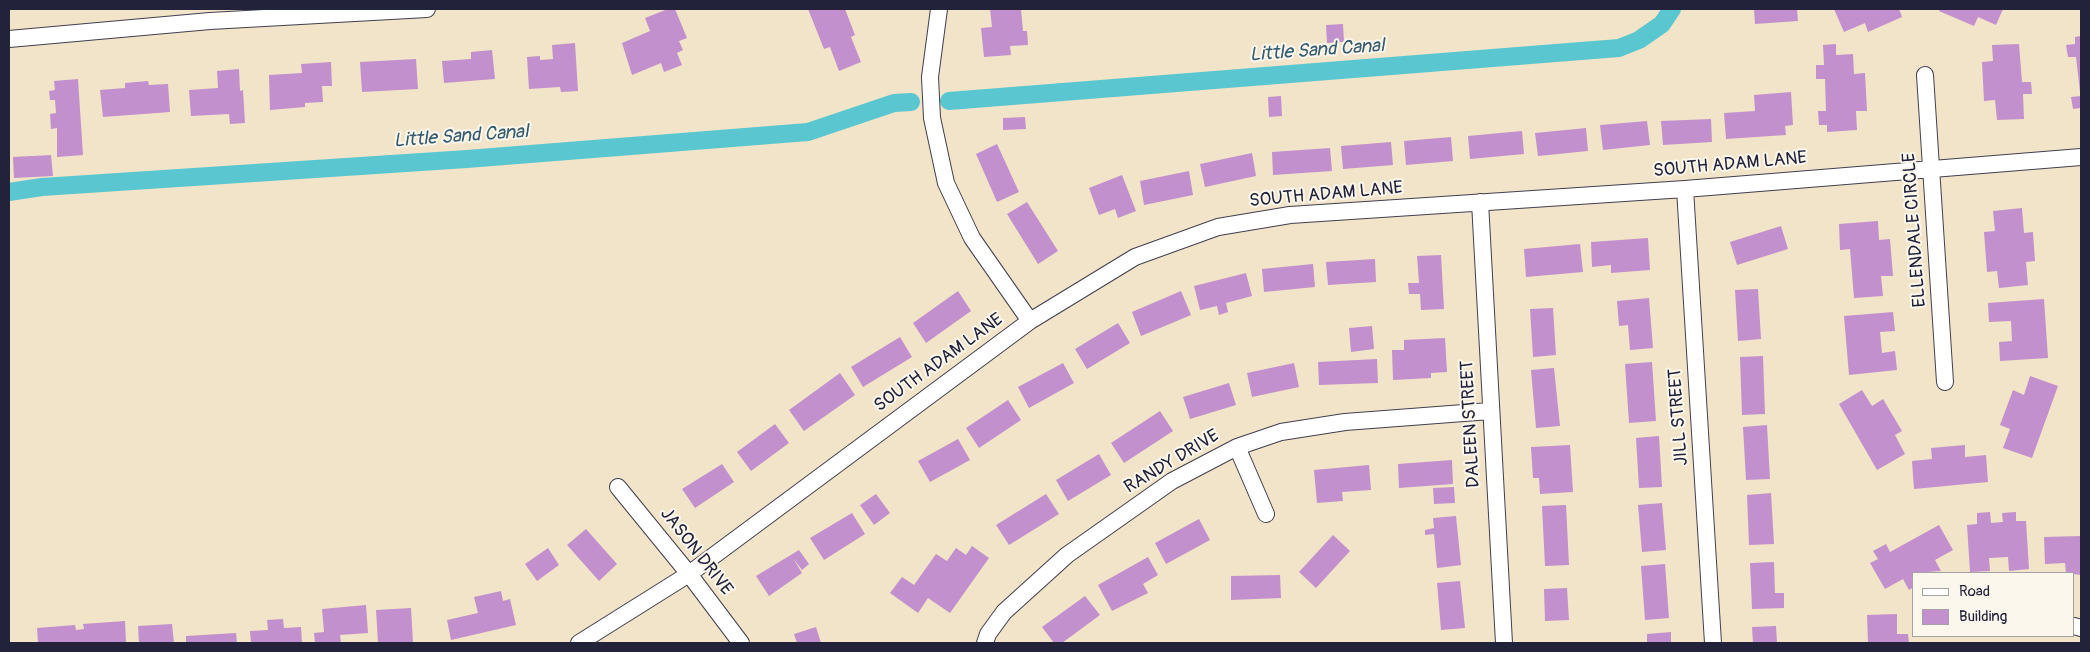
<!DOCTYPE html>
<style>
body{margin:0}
#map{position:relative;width:2090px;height:652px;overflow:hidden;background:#f2e4c8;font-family:Pangolin,sans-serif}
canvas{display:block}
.frame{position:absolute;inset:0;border:10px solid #22223b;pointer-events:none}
.legend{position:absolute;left:1912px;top:572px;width:162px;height:65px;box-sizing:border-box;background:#fbf7ec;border:1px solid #a4a2a5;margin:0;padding:6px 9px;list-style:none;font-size:15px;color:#22223b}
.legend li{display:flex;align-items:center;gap:10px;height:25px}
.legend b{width:25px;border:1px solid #a4a2a5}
</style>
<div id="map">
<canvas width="2090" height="652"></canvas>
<div class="frame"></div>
<ul class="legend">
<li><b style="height:6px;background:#fff"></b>Road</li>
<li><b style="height:14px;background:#c290cc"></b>Building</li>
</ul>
</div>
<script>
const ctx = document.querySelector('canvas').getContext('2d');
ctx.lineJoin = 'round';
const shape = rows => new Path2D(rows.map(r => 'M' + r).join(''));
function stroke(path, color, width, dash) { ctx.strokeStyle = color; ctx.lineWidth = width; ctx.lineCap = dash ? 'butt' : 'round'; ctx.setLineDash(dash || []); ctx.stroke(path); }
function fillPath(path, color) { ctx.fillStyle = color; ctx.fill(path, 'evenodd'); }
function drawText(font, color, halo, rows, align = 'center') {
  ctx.font = font + ' Pangolin,sans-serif'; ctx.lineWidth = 4; ctx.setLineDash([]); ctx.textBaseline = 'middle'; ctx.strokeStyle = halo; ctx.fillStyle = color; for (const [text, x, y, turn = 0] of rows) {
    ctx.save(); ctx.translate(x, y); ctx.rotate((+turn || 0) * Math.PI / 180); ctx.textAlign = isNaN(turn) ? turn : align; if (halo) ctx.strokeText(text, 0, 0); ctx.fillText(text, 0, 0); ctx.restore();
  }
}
stroke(shape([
 [949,101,1619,48,1639,40,1662,24,1672,9],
 [9,192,42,187,467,159,808,132,894,103,911,102]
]), '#5ac7d0', 18);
fillPath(shape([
 [668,9,675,9,687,38,679,41,683,50,677,53,682,65,664,72,661,63,632,75,622,43,650,31,645,18],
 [808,9,845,9,855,35,851,37,861,62,839,71,830,47,824,49],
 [990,9,1021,9,1023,31,1027,31,1028,45,1010,46,1011,55,984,57,981,28,992,27],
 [1754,9,1797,9,1798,21,1755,24],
 [1834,9,1899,9,1902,17,1868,32,1865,23,1844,32],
 [1940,9,2003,9,1996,25,1978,17,1974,26,1939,11],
 [1343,24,1344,42,1327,43,1326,25],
 [2081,36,2081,91,2080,92,2076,57,2068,57,2066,45,2075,44,2075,37],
 [575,43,578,91,561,92,560,87,529,89,527,57,540,56,540,60,553,59,552,45],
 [1836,44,1836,55,1853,54,1854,74,1865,73,1867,111,1856,111,1857,130,1827,132,1827,125,1819,125,1818,111,1826,111,1825,79,1816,79,1816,65,1824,65,1823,45],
 [2019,44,2022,82,2031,82,2032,94,2023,94,2024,119,1997,120,1995,100,1984,101,1982,62,1993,61,1992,45],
 [492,50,495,79,444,83,442,61,471,59,471,52],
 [416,59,418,89,362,92,360,62],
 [331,62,332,86,322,86,323,102,305,103,305,107,270,110,269,75,302,73,301,64],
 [239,69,240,91,243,90,245,123,230,124,229,114,191,116,189,90,218,88,217,71],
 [78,79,83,155,57,157,57,128,51,129,50,114,56,113,55,100,50,100,49,91,55,90,54,81],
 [148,81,149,85,168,84,170,112,103,117,100,90,125,88,125,83],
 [1791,92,1793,125,1785,126,1786,135,1726,139,1724,113,1755,111,1754,95],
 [1281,96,1282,116,1269,117,1268,97],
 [2081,96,2081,108,2073,109,2071,97],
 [1025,117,1026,129,1003,130,1003,118],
 [1711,119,1712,142,1663,145,1661,121],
 [1647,121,1650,145,1603,150,1600,125],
 [1586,128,1588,151,1538,156,1535,133],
 [1522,131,1524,154,1470,159,1468,136],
 [1451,137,1453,161,1406,165,1404,141],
 [1391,142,1393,165,1343,169,1341,146],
 [997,144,1019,192,997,202,976,154],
 [1330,148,1332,171,1273,175,1272,152],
 [1252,153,1256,176,1205,187,1200,164],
 [51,155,53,176,14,178,13,157],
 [1189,171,1193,195,1144,205,1140,181],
 [1122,175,1136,211,1118,218,1115,209,1099,215,1089,188],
 [1027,202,1058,251,1038,264,1007,214],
 [2022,208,2024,233,2033,232,2034,247,2035,261,2026,262,2028,285,1999,288,1997,271,1987,272,1984,232,1995,231,1993,211],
 [1878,221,1879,240,1890,239,1893,276,1881,276,1883,296,1854,298,1850,249,1840,250,1839,224],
 [1781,226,1788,249,1737,265,1730,242],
 [1648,238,1650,270,1611,273,1611,265,1592,267,1591,242],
 [1580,244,1583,272,1526,277,1524,249],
 [1441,255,1444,309,1421,310,1420,294,1409,294,1408,283,1419,283,1417,256],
 [1375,259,1376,282,1328,285,1326,262],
 [1313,264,1315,287,1264,292,1262,269],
 [1246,273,1252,296,1226,303,1228,312,1219,315,1217,306,1200,310,1194,286],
 [1758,289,1761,339,1738,341,1735,290],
 [958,291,971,311,926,343,913,323],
 [1181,291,1191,315,1141,336,1132,312],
 [1649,298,1653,348,1630,350,1628,325,1619,326,1617,301],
 [2044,299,2048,358,2000,361,1999,342,2012,341,2011,321,1989,322,1988,303],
 [1553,308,1556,355,1533,357,1530,309],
 [1893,312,1895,331,1880,332,1882,353,1895,351,1897,370,1849,375,1844,316],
 [1118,323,1130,343,1087,369,1075,349],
 [1372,326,1374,349,1351,352,1349,328],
 [900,337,912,357,863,387,851,367],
 [1445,338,1447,372,1431,373,1431,378,1393,380,1392,350,1404,350,1404,340],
 [1763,356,1765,414,1742,415,1740,357],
 [1377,359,1378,383,1319,385,1318,362],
 [1652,362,1656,421,1629,423,1625,364],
 [1063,363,1074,383,1029,408,1018,387],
 [1294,363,1299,387,1252,397,1247,373],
 [1554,368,1560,426,1536,428,1531,370],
 [840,373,855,395,804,431,789,410],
 [2030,376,2058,386,2032,458,2003,448,2010,429,2000,425,2013,390,2024,395],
 [1229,383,1236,405,1190,419,1183,397],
 [1862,390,1872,406,1883,399,1902,431,1895,435,1905,454,1877,470,1839,404],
 [1008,400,1021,420,979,448,966,428],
 [1160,411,1173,431,1124,463,1111,443],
 [775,424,789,443,751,471,737,452],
 [1767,425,1770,479,1746,480,1743,427],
 [1659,436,1662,487,1639,488,1636,438],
 [958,439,970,460,930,482,918,461],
 [1570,445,1573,492,1540,494,1539,478,1533,478,1531,447],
 [1965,445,1965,457,1986,455,1988,482,1914,489,1912,461,1932,459,1931,448],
 [1099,454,1111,475,1068,501,1056,480],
 [1452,460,1453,484,1399,488,1398,464],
 [722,464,734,482,695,508,682,489],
 [1369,465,1371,490,1342,492,1343,501,1317,503,1314,470],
 [1454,487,1455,503,1434,504,1433,488],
 [1771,493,1774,544,1749,545,1747,495],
 [876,494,890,513,874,525,860,505],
 [1046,494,1059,514,1009,545,996,525],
 [1662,503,1666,550,1642,552,1638,505],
 [1566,505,1569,565,1545,566,1542,506],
 [1990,512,1991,523,2003,522,2002,513,2016,512,2016,521,2026,521,2029,569,2009,571,2008,557,1989,558,1990,571,1970,572,1967,525,1977,524,1977,513],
 [852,513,865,534,824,560,810,538],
 [1456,516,1461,565,1437,568,1434,534,1425,535,1425,530,1434,528,1433,518],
 [1199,519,1210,540,1166,564,1155,543],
 [1939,525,1953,550,1935,560,1941,571,1914,573,1914,587,1909,590,1903,579,1885,589,1870,563,1878,559,1873,551,1886,544,1890,552],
 [586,529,617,564,599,581,567,545],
 [1333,535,1350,551,1316,588,1299,572],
 [2081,536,2081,575,2066,573,2065,563,2045,564,2044,537],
 [972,546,989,558,950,613,928,598,918,613,890,593,902,577,914,585,936,554,947,561,956,548,966,555],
 [548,548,559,565,537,581,525,564],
 [799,550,809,564,802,570,793,558,802,573,769,596,756,576],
 [1148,557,1158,575,1143,584,1148,593,1112,611,1098,585],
 [1774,562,1775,593,1784,593,1784,608,1752,609,1750,563],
 [1665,564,1669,618,1645,620,1641,566],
 [1280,575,1281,598,1231,600,1231,576],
 [1460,581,1465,628,1441,630,1437,583],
 [1567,588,1569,620,1545,621,1544,589],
 [501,591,503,601,510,599,516,625,451,640,447,620,478,613,474,597],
 [1085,596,1100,615,1062,643,1054,643,1042,627],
 [366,605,368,633,340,635,341,643,315,643,314,633,324,632,322,609],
 [411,608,413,643,378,643,376,610],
 [1897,614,1897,634,1908,634,1909,643,1868,643,1867,615],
 [283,619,284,628,301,627,302,643,251,643,250,631,268,630,267,620],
 [125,621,126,643,38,643,37,628,75,625,76,630,84,629,83,624],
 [172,624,174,643,139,643,138,626],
 [1776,626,1777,643,1753,643,1752,627],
 [816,627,821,643,797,643,794,634],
 [1671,632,1671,643,1647,643,1647,634],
 [236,633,237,643,186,643,186,636]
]), '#c290cc');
const street = shape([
 [939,9,930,77,932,118,946,183,972,238,1030,321],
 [9,39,210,21,427,9],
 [1925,75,1945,382],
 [1685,189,1713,643],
 [1480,202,1504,643],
 [1237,447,1266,514],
 [618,487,689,574,741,643],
 [2074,626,2081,628],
 [579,643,689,574,1030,321,1135,257,1218,227,1290,215,1685,189,2081,157],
 [985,643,988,634,1004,612,1067,555,1172,481,1237,447,1281,432,1345,422,1490,411]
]);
stroke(street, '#413f50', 18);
stroke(street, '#fff', 16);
drawText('18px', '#22223b', '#fbf7ec', [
 ["SOUTH ADAM LANE",1730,165,-5],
 ["SOUTH ADAM LANE",1326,195,-5],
 ["ELLENDALE CIRCLE",1915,230,-94],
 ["SOUTH ADAM LANE",939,363,-36],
 ["JILL STREET",1679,417,-94],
 ["DALEEN STREET",1471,424,-93],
 ["RANDY DRIVE",1172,462,-31],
 ["JASON DRIVE",696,552,52]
]);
drawText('italic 19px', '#365c6f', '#fbf7ec', [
 ["Little Sand Canal",1317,51,-4],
 ["Little Sand Canal",461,137,-4]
]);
</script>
